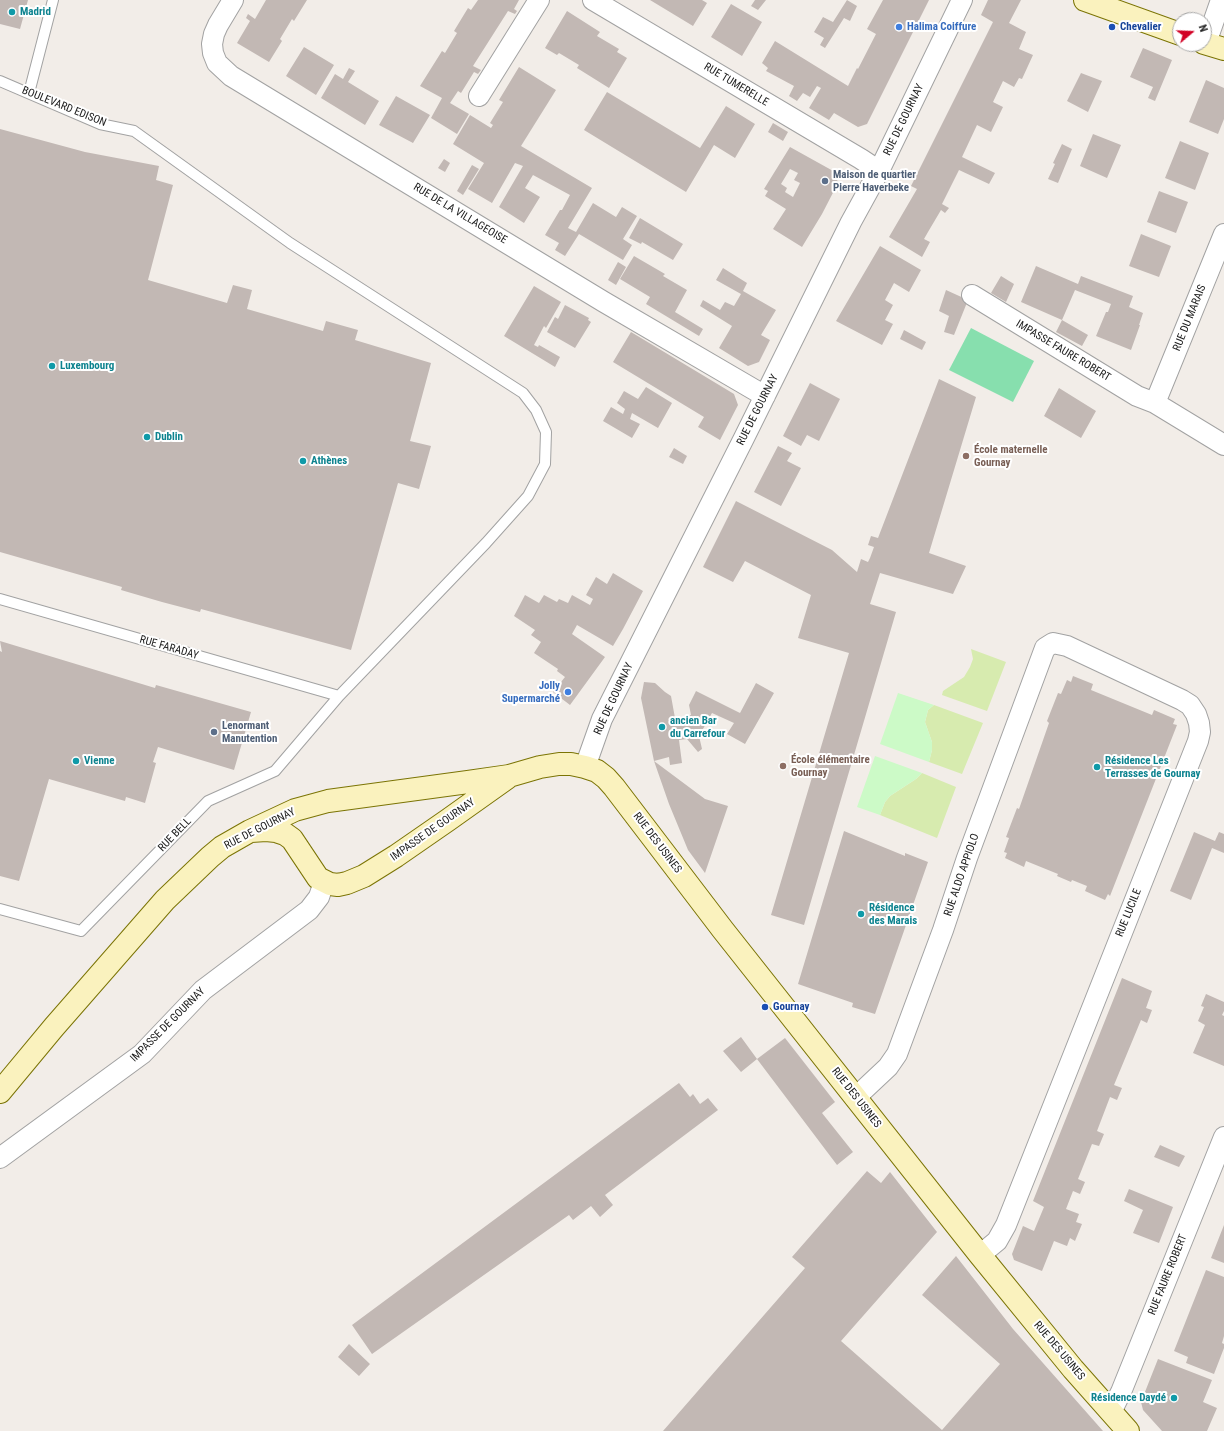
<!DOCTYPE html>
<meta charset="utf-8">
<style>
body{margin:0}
#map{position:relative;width:1224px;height:1431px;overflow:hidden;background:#f2ede8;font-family:"Roboto Condensed",sans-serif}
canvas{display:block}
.north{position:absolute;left:1172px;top:12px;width:40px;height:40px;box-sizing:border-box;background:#fff;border:1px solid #a6a6a6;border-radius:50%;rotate:71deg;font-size:11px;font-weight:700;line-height:16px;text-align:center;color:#212121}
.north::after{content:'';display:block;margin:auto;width:14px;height:18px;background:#d20125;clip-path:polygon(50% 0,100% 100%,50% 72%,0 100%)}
</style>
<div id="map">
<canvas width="1224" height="1431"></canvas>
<div class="north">N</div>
</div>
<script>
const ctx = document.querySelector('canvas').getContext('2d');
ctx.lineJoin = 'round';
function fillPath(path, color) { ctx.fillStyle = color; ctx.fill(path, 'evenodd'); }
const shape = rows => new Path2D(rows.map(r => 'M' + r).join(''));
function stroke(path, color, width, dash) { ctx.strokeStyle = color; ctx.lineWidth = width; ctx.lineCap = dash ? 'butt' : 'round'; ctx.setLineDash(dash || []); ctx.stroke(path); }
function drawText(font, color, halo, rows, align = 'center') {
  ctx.font = font + ' "Roboto Condensed",sans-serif'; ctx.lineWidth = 4; ctx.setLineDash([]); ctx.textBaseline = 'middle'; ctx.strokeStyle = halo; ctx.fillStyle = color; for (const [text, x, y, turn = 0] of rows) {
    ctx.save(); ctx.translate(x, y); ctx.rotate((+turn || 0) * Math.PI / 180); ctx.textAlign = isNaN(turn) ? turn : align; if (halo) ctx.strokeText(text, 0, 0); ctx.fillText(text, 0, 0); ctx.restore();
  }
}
fillPath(shape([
 [971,649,1006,662,987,711,942,695,943,691,964,677,970,667,973,659],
 [934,705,983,723,962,774,929,762,932,750,932,742,925,722,928,710],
 [922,773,956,787,937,838,880,815,885,802,890,796,916,779]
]), '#d7ebaf');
fillPath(shape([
 [898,693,934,705,928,710,925,722,932,742,932,750,929,762,880,744],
 [875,756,922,773,916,779,890,796,885,802,880,815,857,807]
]), '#ccfac7');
fillPath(shape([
 [971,328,1034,361,1013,402,949,370]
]), '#87dfae');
fillPath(shape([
 [0,0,28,0,20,29,0,24],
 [266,0,307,0,294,21,292,19,280,39,282,41,269,62,237,43,250,21,246,18,248,14,255,19],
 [478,0,519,0,514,9,517,11,515,14,508,11,473,66,481,70,478,74,474,72,461,93,458,91,450,103,469,114,457,134,431,118,442,98,420,86,442,51,445,53,457,33,454,31,468,8,471,10],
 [650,0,702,0,707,3,693,26],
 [755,0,766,0,758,10,751,6],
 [847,0,857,6,850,21,844,18,825,48,820,45,824,38,814,32,823,17,833,22],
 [883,0,929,0,867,124,858,127,834,113,829,120,809,108,821,88,817,86,810,97,803,93,797,101,789,96,794,86,766,71,768,68,762,63,775,41,848,86,857,68,858,69,876,34,867,29],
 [988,0,1021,0,1009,23,1026,32,1019,49,1033,55,1022,79,1019,78,1014,87,1003,81,993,102,1003,107,991,132,977,125,962,157,995,173,989,184,959,170,942,204,949,208,945,213,941,210,928,232,924,239,930,242,922,257,889,237,917,189,911,186,993,22,981,15],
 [731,4,762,22,742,56,711,37],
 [567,11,600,32,597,36,619,49,617,52,627,58,609,88,577,68,579,65,559,53,557,55,545,48],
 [304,47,334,65,316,95,286,76],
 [1143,48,1172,60,1155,101,1148,98,1153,87,1130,77],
 [519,67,556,90,521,146,592,188,568,228,576,232,593,203,616,217,622,207,637,216,623,239,632,245,623,260,579,234,565,256,555,250,559,243,545,235,560,210,562,210,570,195,533,175,525,188,540,197,524,223,499,207,523,166,515,163,492,203,468,189,484,163,453,144,470,115,491,128,493,125,490,123,503,102,499,100],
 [349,68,355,71,348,82,379,101,365,125,321,98,335,74,343,79],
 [1081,73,1102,81,1088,112,1067,101],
 [1206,80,1224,88,1224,119,1218,134,1189,122],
 [607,92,700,148,726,106,755,124,735,158,714,145,686,192,584,130],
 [396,96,430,115,413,143,379,125],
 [773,123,788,132,783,141,768,132],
 [0,129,85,152,159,166,156,180,173,185,148,280,227,303,233,285,252,290,247,309,323,331,326,321,358,330,355,340,431,363,410,441,431,446,419,489,398,483,351,650,201,609,200,612,162,602,121,590,122,587,0,552],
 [1093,134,1121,145,1107,178,1080,166],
 [1180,141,1209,153,1195,190,1165,178],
 [1062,144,1072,149,1058,183,1048,179,1055,164,1053,163],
 [790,147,835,172,838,183,822,214,802,247,773,229,786,209,765,196,768,191,764,189],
 [790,169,798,173,794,180,800,183,793,197,785,192,787,188,781,184],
 [444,159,450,163,445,172,438,168],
 [472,165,479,169,463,195,457,191],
 [1159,191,1188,202,1176,233,1147,222],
 [640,218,683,244,673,260,642,242,641,244,629,238],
 [1141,234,1171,246,1159,277,1129,266],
 [880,246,921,270,909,292,894,283,885,300,893,305,885,320,893,324,882,345,836,321],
 [634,256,665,274,663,276,687,290,675,312,703,329,699,336,646,304,650,297,620,279],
 [618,262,626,267,616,285,608,280],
 [1036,266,1078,284,1081,276,1133,296,1129,307,1143,313,1139,325,1140,325,1131,350,1096,336,1106,312,1108,312,1111,304,1075,290,1062,320,1088,335,1082,346,1056,332,1062,320,1021,302],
 [723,268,747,283,743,291,776,310,761,335,770,340,759,362,748,366,719,348,732,326,700,306,703,300,720,310,725,302,734,306,741,294,716,280],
 [1001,276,1014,284,1006,302,991,293],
 [534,286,561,302,546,328,544,326,534,345,538,347,539,345,560,357,555,367,504,336],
 [946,290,968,300,954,335,944,332,949,316,939,311],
 [565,305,589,318,588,320,591,322,575,348,547,332,555,317,558,319],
 [904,330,926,342,922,350,900,339],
 [631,332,734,394,738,405,720,440,698,427,704,417,613,362],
 [939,379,976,397,929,553,966,566,953,594,880,573,870,604,896,612,804,925,771,915,849,653,798,638,811,595,745,561,733,582,703,567,736,501,832,550,857,572,861,559,868,562,870,558,874,547,868,545,871,536,878,538],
 [810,383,840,399,819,441,807,435,801,446,783,436],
 [646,387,672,403,658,428,632,413,630,419,640,424,632,438,603,421,611,407,623,414,625,409,617,403,624,391,638,399],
 [1059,388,1096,411,1081,438,1044,416],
 [778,446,792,453,787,461,801,468,781,506,754,492],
 [674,448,687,456,683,464,669,457],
 [613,573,643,591,623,629,613,646,577,625,572,634,605,657,570,705,553,692,565,677,557,671,558,669,534,653,541,642,531,635,535,630,514,616,525,595,539,603,544,595,557,602,559,599,568,603,572,595,590,605,593,599,586,595,596,577,607,584],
 [0,641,155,688,156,685,251,712,234,770,158,747,153,762,156,763,145,803,126,797,125,801,49,779,19,881,0,876,0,651,2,652],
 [1073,676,1093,684,1091,690,1152,715,1154,710,1175,719,1173,724,1177,725,1110,896,1108,894,1105,900,1085,891,1087,886,1072,880,1071,882,1057,876,1058,874,1026,861,1024,867,1005,858,1007,853,1004,852,1009,838,1006,837,1017,808,1019,809,1049,723,1047,721,1058,693,1061,694,1067,680,1071,682],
 [644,682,655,683,665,692,671,696,675,718,691,715,689,705,696,691,740,713,756,683,774,693,745,744,727,734,734,723,712,713,699,736,702,749,698,752,687,739,679,740,682,763,670,765,669,757,654,761,641,698],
 [654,761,705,799,728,806,705,873,688,850,669,804],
 [844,831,905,856,905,853,928,862,875,1014,852,1007,853,1003,798,984],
 [1194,832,1215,841,1219,832,1224,834,1224,853,1212,848,1191,900,1170,891],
 [1122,978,1152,991,1146,1008,1152,1010,1147,1023,1141,1020,1114,1085,1122,1088,1117,1100,1110,1097,1097,1131,1104,1134,1099,1146,1092,1144,1078,1179,1085,1182,1080,1194,1073,1191,1066,1209,1079,1214,1076,1222,1082,1224,1075,1241,1070,1238,1067,1246,1054,1241,1042,1271,1014,1260,1012,1254,1023,1226,1034,1231,1044,1207,1033,1201],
 [1206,994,1224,1002,1224,1011,1222,1015,1224,1016,1224,1066,1193,1053,1205,1025,1198,1021,1204,1007,1201,1006],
 [741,1037,757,1059,785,1038,835,1102,822,1113,853,1152,837,1165,757,1059,741,1072,723,1051],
 [679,1083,690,1097,693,1094,700,1104,708,1098,718,1110,605,1195,613,1205,600,1217,591,1206,573,1220,569,1215,372,1354,352,1325],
 [1160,1145,1185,1156,1179,1167,1154,1157],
 [867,1171,881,1183,890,1172,937,1232,841,1341,942,1430,1000,1364,922,1295,956,1256,1013,1329,1103,1431,663,1431,805,1268,792,1257],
 [1129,1189,1173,1207,1159,1243,1133,1233,1143,1210,1124,1201],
 [1224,1225,1224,1263,1211,1258],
 [1206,1270,1224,1277,1224,1336,1222,1343,1224,1344,1224,1348,1214,1374,1186,1363,1188,1357,1174,1351],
 [349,1344,370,1364,359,1376,338,1357],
 [1158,1359,1212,1380,1203,1402,1217,1408,1207,1431,1162,1431,1143,1410,1141,1402]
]), '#c2b8b4');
const lane = shape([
 [0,81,100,124,134,131,290,243,523,393,536,410,546,432,545,464,528,496,486,543,339,696,275,771,208,801,81,931,0,909],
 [29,93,53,0],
 [0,599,339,696]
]);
const street = shape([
 [233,0,218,25,214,34,212,44,213,53,217,63,231,76,604,302,765,396],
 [593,0,861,159,879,171],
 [1206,43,1221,0],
 [479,96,539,0],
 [972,295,1137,396,1155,403,1224,445],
 [1155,403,1224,234],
 [585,767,602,719,744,438,851,222,879,171,962,0],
 [855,1098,888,1067,897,1054,943,930,967,858,1045,648,1053,643,1067,646,1182,700,1190,705,1196,714,1199,723,1200,732,1198,741,1006,1225,997,1241,980,1255],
 [0,1158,142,1054,203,990,309,910,319,897,324,882],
 [1111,1412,1121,1392,1224,1137]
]);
const secondary = shape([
 [1085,0,1180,34],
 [1204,43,1224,49],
 [251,831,266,830,276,831,285,834,292,839,318,878,330,884,338,885,347,883,364,876,396,856,448,820,507,778],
 [0,1092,54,1027,165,900,210,857,222,847,250,831,295,810,328,801,468,782,509,776,540,767,559,764,571,764,585,767,597,771,606,778,614,787,723,930,980,1255,1073,1369,1128,1431]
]);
stroke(lane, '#a2a2a2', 12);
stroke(street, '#a2a2a2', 22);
stroke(secondary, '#7b7405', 24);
stroke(lane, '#fff', 10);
stroke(street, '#fff', 20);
stroke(secondary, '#faf2be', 22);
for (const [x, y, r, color] of [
 [12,12,4,"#0f9aa8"],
 [899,27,4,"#3f7fe0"],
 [1112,27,4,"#1a4fb4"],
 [825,181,4,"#5c6f8a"],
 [52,366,4,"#0f9aa8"],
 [147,437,4,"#0f9aa8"],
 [966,456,4,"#8d6e63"],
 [303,461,4,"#0f9aa8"],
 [568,692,4,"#3f7fe0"],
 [662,727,4,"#0f9aa8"],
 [214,732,4,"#5c6f8a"],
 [76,761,4,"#0f9aa8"],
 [783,766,4,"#8d6e63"],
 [1097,767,4,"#0f9aa8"],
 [861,914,4,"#0f9aa8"],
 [765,1007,4,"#1a4fb4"],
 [1174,1398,4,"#0f9aa8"]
]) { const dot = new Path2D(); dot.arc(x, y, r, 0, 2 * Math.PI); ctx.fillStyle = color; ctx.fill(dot); stroke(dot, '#fff', 1.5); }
drawText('bold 11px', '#0d838f', '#fff', [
 ["Madrid",20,12],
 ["Luxembourg",60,366],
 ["Dublin",155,437],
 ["Athènes",311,461],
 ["ancien Bar",670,721],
 ["du Carrefour",670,734],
 ["Vienne",84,761],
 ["Résidence Les",1105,761],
 ["Terrasses de Gournay",1105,774],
 ["Résidence",869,908],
 ["des Marais",869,921],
 ["Résidence Daydé",1166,1398,"right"]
], 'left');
drawText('bold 11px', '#366cbe', '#fff', [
 ["Halima Coiffure",907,27],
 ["Jolly",560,686,"right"],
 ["Supermarché",560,699,"right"]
], 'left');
drawText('bold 11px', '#164399', '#fff', [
 ["Chevalier",1120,27],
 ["Gournay",773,1007]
], 'left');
drawText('11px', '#212121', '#fff', [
 ["RUE TUMERELLE",736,85,31],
 ["BOULEVARD EDISON",64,107,22],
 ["RUE DE GOURNAY",904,120,-64],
 ["RUE DE LA VILLAGEOISE",460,214,31],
 ["RUE DU MARAIS",1190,318,-68],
 ["IMPASSE FAURE ROBERT",1063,351,31],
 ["RUE DE GOURNAY",758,410,-63],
 ["RUE FARADAY",169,648,16],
 ["RUE DE GOURNAY",614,699,-65],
 ["RUE DE GOURNAY",260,829,-27],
 ["IMPASSE DE GOURNAY",433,830,-35],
 ["RUE BELL",175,835,-46],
 ["RUE DES USINES",657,843,53],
 ["RUE ALDO APPIOLO",962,875,-71],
 ["RUE LUCILE",1129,913,-68],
 ["IMPASSE DE GOURNAY",168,1025,-45],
 ["RUE DES USINES",856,1098,52],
 ["RUE FAURE ROBERT",1168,1275,-68],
 ["RUE DES USINES",1059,1351,50]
]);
drawText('bold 11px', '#4e5e75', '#fff', [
 ["Maison de quartier",833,175],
 ["Pierre Haverbeke",833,188],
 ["Lenormant",222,726],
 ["Manutention",222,739]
], 'left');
drawText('bold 11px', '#785e54', '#fff', [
 ["École maternelle",974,450],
 ["Gournay",974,463],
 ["École élémentaire",791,760],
 ["Gournay",791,773]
], 'left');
</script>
